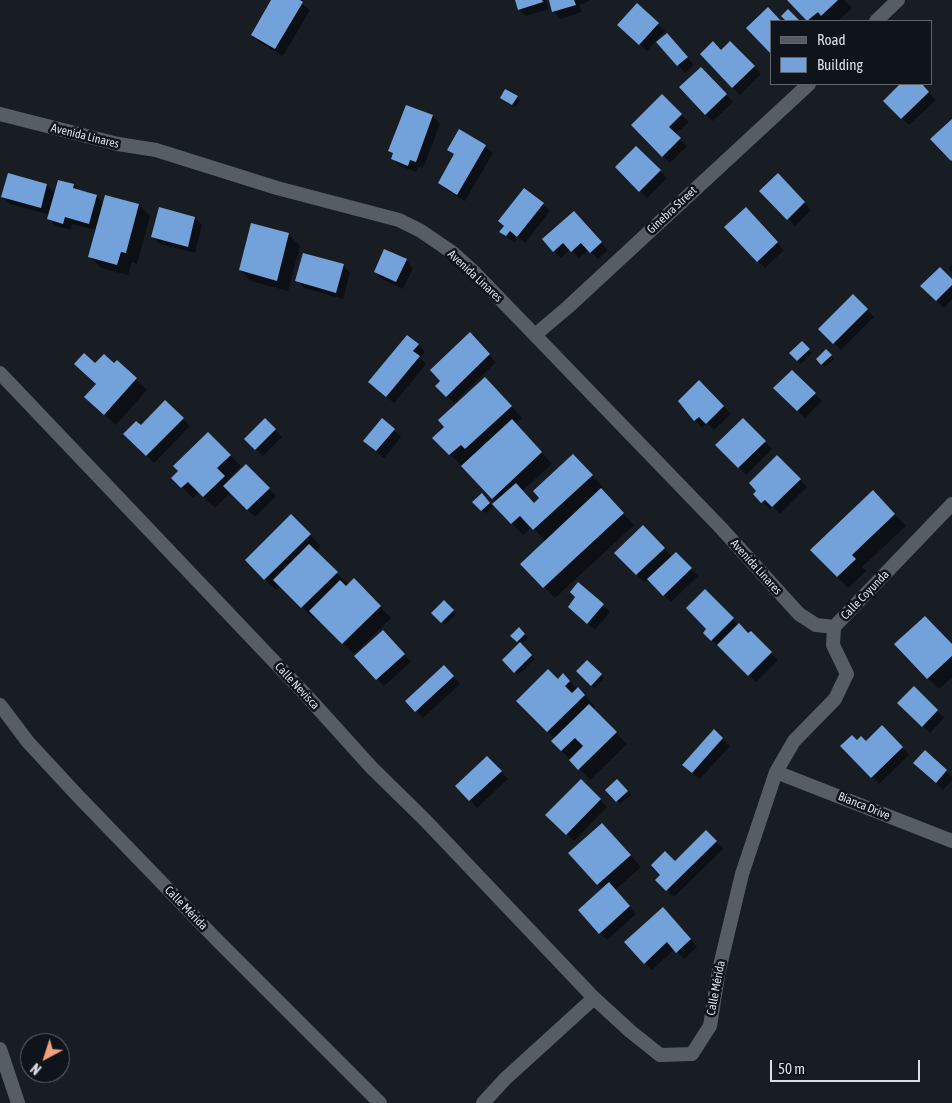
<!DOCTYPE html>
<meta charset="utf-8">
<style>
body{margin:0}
#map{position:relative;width:952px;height:1103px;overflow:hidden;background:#181d24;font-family:"Asap Condensed",sans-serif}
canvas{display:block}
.legend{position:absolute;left:770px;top:20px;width:162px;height:65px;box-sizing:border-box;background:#0f141a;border:1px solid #61656b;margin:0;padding:6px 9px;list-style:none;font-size:15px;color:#dbdfe4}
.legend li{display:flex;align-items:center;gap:10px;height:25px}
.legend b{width:25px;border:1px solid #61656b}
.north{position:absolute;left:20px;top:1033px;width:50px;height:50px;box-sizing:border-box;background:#0f141a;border:1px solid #61656b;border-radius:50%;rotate:220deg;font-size:14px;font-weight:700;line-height:20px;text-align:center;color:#dbdfe4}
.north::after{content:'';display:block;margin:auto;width:18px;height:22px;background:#f1a17d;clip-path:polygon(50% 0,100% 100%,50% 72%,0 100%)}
.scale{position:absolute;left:770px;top:1060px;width:150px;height:22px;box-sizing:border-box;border:2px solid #dbdfe4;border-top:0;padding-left:6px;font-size:15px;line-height:18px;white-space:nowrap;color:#dbdfe4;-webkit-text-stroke:4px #0f141a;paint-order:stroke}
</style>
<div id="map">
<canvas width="952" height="1103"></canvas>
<ul class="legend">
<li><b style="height:6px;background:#575d65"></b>Road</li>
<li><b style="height:14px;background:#73a1da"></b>Building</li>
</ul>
<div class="north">N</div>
<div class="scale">50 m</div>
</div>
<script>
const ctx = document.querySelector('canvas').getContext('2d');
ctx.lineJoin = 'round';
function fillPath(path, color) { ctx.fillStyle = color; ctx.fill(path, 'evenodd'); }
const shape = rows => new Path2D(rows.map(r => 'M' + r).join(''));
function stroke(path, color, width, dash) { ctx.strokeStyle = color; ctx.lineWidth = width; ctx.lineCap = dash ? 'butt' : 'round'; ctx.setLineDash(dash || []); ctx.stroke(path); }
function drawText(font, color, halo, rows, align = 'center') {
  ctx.font = font + ' "Asap Condensed",sans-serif'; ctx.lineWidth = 5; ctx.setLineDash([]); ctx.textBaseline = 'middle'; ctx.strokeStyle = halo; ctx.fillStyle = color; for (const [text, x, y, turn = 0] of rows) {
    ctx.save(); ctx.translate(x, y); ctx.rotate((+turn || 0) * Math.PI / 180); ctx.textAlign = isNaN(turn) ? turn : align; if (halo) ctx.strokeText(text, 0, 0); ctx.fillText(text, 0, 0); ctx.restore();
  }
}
fillPath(shape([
 [273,0,297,0,310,10,283,56,259,42,252,35],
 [516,0,546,0,549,9,526,16,519,9],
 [550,0,589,0,589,1,579,5,582,12,561,19,553,11],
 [789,0,844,0,852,8,838,21,809,21],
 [658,24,665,31,647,51,626,32],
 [658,42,674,42,694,65,685,73],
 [730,42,761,74,740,95,701,54,721,51],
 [709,76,733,102,713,121,705,114],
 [902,84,920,84,936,100,909,125,885,101],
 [662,95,689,122,675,135,687,146,670,163,632,125],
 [517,97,520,100,516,107,502,98],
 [407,106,433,116,440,124,423,168,418,166,416,172,400,166,393,159,394,155,390,151],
 [459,131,485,146,493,153,465,201,446,190,439,183,455,156,448,150],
 [636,147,667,178,647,198,616,167],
 [9,175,47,185,55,194,74,185,79,191,97,196,104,204,139,205,150,216,137,264,132,262,128,275,101,268,90,257,97,230,72,224,71,230,56,226,49,219,50,215,10,204,3,197],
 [778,175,811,210,795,226,761,191],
 [524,189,550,211,525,243,518,237,514,243,501,231],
 [753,216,784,250,765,268,758,261],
 [195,218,202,225,195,253,160,244,152,236],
 [581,220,608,250,598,259,589,250,579,258,571,249,561,258,554,251],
 [252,225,289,235,300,246,288,291,251,281,240,270],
 [406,260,413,268,403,289,382,279,375,272],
 [343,265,350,273,343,299,304,288,297,281],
 [952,265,952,272,948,268],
 [952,281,952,299,944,308,922,286],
 [853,296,874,317,841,350,820,329],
 [470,334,496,362,454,403,437,386],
 [802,343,812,353,801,364,791,353],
 [418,345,425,352,420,358,426,364,394,403,377,389],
 [826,351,834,359,825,367,817,359],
 [117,362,147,390,116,425,97,408,95,365,114,365],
 [792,371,822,401,805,418,775,388],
 [699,382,731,414,714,430,707,423,702,428,679,402],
 [496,389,522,418,515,424,552,464,522,491,534,504,584,467,603,487,600,489,634,525,555,598,522,564,546,541,532,527,523,535,494,504,497,502,434,438],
 [165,401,190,426,154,463,125,434,141,427],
 [265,420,282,437,263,456,246,439],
 [743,420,772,449,746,475,717,445],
 [394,430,401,437,384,458,372,448],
 [208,433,241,466,227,480,229,482,246,466,276,496,255,517,231,492,215,508,199,492,193,498,173,478],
 [777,457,807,487,780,514,773,506,770,509,762,502],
 [482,495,493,507,486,513,474,502],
 [884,503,906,526,862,567,866,571,848,588,812,550],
 [291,516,321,546,315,552,349,585,354,580,391,618,354,654,316,616,313,618,281,586,276,590,246,560],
 [643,526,672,557,676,553,698,576,671,602,648,578,644,582,616,553],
 [705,591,748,635,751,632,778,660,756,682,704,633,708,629],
 [444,602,456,614,445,625,433,613],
 [603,605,610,612,595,630,576,614],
 [519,628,528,638,520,645,535,659,518,675,504,660,520,644,511,636],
 [390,639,411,662,384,686,356,656],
 [952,645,952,677,939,689,928,678],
 [587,661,604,678,595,688,577,671],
 [451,674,460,684,423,718,416,711],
 [563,675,595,706,592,709,627,744,590,780,552,741,555,739,518,701,558,681],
 [914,688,944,718,930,733,899,703],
 [882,727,909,755,879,784,842,746,857,742,866,742],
 [714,731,730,746,700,779,691,772],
 [925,752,952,777,952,780,943,790,922,770],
 [487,757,508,779,477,808,457,786],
 [581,781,607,807,574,841,547,815],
 [617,781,631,795,620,804,607,790],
 [706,832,723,849,674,897,657,880],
 [613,835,641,867,615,890,636,914,607,940,600,933,603,889,570,853],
 [670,916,697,947,684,959,675,949,652,970,645,963]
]), '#0007');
fillPath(shape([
 [271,0,300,0,303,2,275,49,251,35],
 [515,0,542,0,543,2,518,10],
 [549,0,574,0,576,5,552,12],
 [787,0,838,0,821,16,818,12,807,21],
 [637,3,659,23,639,45,617,25],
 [768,7,781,21,771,21,771,54,746,28],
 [788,9,800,21,786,21,781,16],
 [667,33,688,57,677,66,656,42],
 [713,41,721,50,730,41,755,66,732,88,700,54],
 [701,67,727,94,705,115,679,87],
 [900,84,922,84,929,92,901,119,883,101],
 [505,89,518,96,512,105,500,98],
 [662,94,682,114,669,127,681,138,662,157,631,125],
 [406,105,433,115,416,162,410,160,408,166,391,159,393,153,388,151],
 [952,119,952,160,951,161,930,139],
 [459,129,486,145,457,195,438,183,454,154,447,150],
 [636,146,661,170,639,192,615,167],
 [8,173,47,184,41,208,1,197],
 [778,173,805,202,787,220,759,191],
 [58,180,74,184,73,188,97,195,89,224,65,217,63,224,47,219],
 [524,188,544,203,517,237,510,231,506,236,499,232,504,226,498,221],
 [105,195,139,204,126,253,121,252,117,265,88,257],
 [159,207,195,217,188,247,151,237],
 [746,207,778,242,757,262,724,227],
 [574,211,602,242,590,253,581,243,571,252,563,243,553,252,542,239],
 [251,223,289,233,277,281,239,270],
 [384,249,407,259,396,282,374,272],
 [303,253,344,264,336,293,295,281],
 [940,267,952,279,952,285,936,301,920,286],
 [853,294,868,309,833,344,818,329],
 [470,332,490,354,446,397,435,386,440,381,430,370],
 [407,335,419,344,413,351,420,356,386,397,368,382],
 [802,341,810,349,797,361,789,353],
 [826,349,832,355,821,365,816,359],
 [84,353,95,363,104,354,114,363,117,360,137,378,104,415,84,397,96,384,74,364],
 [792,370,816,393,797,411,773,388],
 [485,377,512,406,465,449,461,445,449,455,432,438,444,427,438,420],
 [699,380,724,406,706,424,699,417,694,421,678,401],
 [165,400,184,418,146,456,123,434,136,421,141,425],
 [265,418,276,429,255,450,244,439],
 [382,418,395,429,376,451,363,441],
 [743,418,766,441,738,468,715,445],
 [512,419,542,452,492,499,461,466],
 [208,432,231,455,217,468,225,476,203,497,188,482,181,488,171,478,178,471,173,466],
 [573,454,593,475,533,530,520,516,511,524,492,504,516,483,534,503,539,498,533,491],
 [777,455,801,479,772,507,765,500,761,503,753,494,756,491,749,483],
 [246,464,270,488,247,510,223,486],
 [601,488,624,513,543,588,520,564],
 [873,490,895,514,852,555,856,559,837,577,810,550],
 [482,493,490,503,481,511,472,502],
 [291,514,311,534,264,580,245,560],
 [643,525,665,548,636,575,614,553],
 [309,544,338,572,301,608,273,580],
 [676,552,692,568,663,596,647,579],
 [354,578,381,606,342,644,309,611,340,580,346,586],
 [578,582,604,604,587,624,568,607,575,597,570,592],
 [705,589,734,618,711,641,703,633,706,629,686,608],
 [444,600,454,610,441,623,431,613],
 [925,616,952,644,952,656,927,679,894,644],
 [739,623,748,633,751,631,772,652,748,676,717,645],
 [519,627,525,634,517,642,510,636],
 [383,630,405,654,376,680,354,656],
 [520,642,532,655,514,673,502,660],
 [587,660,602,674,591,686,576,671],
 [444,665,454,676,415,712,405,701],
 [548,669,558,679,563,673,570,681,565,686,572,693,578,687,585,695,547,732,516,701],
 [914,686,938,710,922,727,897,703],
 [589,704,617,732,578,770,569,760,583,746,575,738,561,751,551,741],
 [882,725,903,747,871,778,840,746,852,735,857,740,861,736,866,741],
 [714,729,723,738,692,773,682,765],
 [925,750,947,770,936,783,913,763],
 [487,756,502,771,469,801,455,786],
 [581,779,601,799,566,835,545,815],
 [617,779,628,791,616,802,605,790],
 [602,823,631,855,597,885,568,853],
 [706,830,717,841,666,891,655,880,660,875,651,865,665,851,675,861],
 [609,882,630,906,599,934,578,910],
 [663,907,691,939,676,953,667,942,644,964,624,942]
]), '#73a1da');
stroke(shape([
 [876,21,898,0],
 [0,114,118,144,156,150,277,188,399,220,421,231,453,253,475,273,722,529,799,614,816,625,834,627],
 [535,335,568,307,809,84],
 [0,373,306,695,371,767,425,820,594,998,630,1031,660,1055,692,1054,710,1026,719,970,742,874,776,772,794,741,835,699,847,674,833,645,834,627,952,504],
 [0,705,28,742,77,795,218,941,380,1103],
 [776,772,952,841],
 [0,1049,18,1103],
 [483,1103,505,1079,594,998]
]), '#575d65', 14);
drawText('12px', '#dbdfe4', '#0f141a', [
 ["Avenida Linares",85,136,14],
 ["Ginebra Street",672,210,-43],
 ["Avenida Linares",475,276,43],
 ["Avenida Linares",756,567,48],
 ["Calle Coyunda",865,595,-46],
 ["Calle Nevisca",297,686,47],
 ["Bianca Drive",864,806,22],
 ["Calle Mérida",186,908,46],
 ["Calle Mérida",716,988,-79]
]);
</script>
